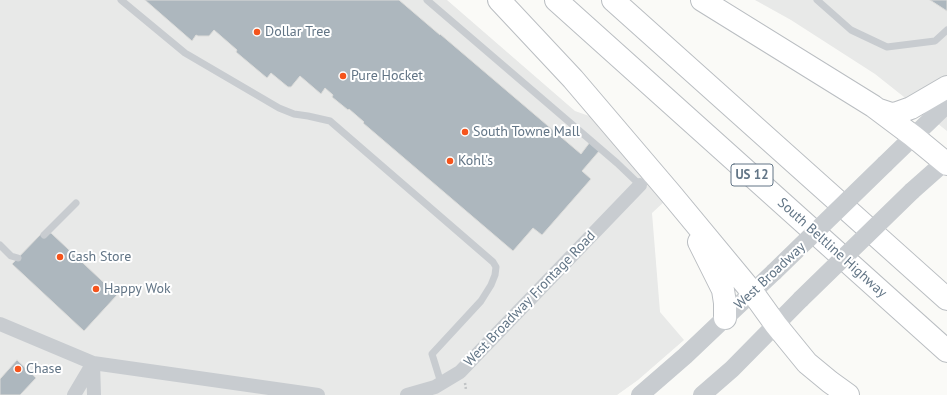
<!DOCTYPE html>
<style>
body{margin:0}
canvas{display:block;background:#fafaf7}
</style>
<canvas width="947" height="395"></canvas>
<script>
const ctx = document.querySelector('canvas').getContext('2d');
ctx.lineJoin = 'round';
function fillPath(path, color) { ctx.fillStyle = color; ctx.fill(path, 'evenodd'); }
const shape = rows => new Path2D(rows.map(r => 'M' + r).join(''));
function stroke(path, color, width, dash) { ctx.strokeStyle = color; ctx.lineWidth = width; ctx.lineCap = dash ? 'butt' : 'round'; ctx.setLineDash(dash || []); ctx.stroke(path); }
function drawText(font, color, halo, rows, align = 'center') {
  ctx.font = font + ' "PT Sans",sans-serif'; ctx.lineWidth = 4; ctx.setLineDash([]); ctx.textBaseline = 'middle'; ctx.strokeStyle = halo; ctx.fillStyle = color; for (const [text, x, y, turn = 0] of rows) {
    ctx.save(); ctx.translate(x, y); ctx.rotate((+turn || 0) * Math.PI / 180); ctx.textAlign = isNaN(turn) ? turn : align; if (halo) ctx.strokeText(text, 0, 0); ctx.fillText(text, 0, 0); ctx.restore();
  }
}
fillPath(shape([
 [0,0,447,0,575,111,592,117,665,201,652,213,660,312,684,340,638,380,617,395,0,395],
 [755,0,947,0,947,131,875,74,791,20]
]), '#e8e9e8');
const building = shape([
 [145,0,399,0,440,35,440,34,581,154,590,142,600,150,582,171,591,179,542,235,533,228,513,251,363,123,364,122,349,109,348,110,332,97,333,95,325,88,321,94,300,76,291,87,288,87,271,73,267,78,236,52,237,50,214,30,209,36,198,36,196,35,192,41,145,0],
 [930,0,947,0,947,11,930,0],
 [42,233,51,233,117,295,84,331,12,264,42,233],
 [17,360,36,378,20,395,0,395,0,379,17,360]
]);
fillPath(building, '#adb7be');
stroke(building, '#dcdcda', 1);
const motorway = shape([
 [499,0,573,79,671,194,753,293,776,325,807,363,830,382,848,395],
 [556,0,947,351],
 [613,0,947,299],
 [702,0,873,106,913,136,947,164],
 [879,110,891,114,897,113,911,108,947,87],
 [699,242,723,290,725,303,725,318]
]);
stroke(motorway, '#babec2', 24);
stroke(shape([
 [465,383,466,390]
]), '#c1c4c6', 2.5, [2, 2]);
stroke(shape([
 [121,0,185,53,279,108,294,114,308,116,330,121,493,262,496,267,495,275,491,285,481,301,432,354,441,383],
 [427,0,617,163,640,185],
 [817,0,851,30,887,47,935,41,947,30],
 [44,235,76,203],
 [0,245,11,256,18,258]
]), '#c8ccd0', 7);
stroke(shape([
 [0,324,93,363,318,395],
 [93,363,94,395],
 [74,395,93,363],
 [407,395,435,387,460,372,640,185]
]), '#c8ccd0', 14);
stroke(shape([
 [885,164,947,104],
 [912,191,947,160],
 [640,395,685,356,725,318,774,272],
 [702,395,732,369,801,299]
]), '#c8ccd0', 18);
stroke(motorway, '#fff', 22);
stroke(shape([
 [774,272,885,164],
 [801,299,912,191]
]), '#c8ccd0', 18);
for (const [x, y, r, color] of [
 [257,32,4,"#f5541c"],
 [343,76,4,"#f5541c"],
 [465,132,4,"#f5541c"],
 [450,161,4,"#f5541c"],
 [60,257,4,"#f5541c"],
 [96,289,4,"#f5541c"],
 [18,369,4,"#f5541c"]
]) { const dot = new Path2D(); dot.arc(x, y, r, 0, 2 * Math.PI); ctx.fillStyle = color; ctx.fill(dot); stroke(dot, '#fff', 1.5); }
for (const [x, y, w] of [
 [752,175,42]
]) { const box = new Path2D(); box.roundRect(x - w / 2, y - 11, w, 22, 3); ctx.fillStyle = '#fff'; ctx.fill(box); stroke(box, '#627586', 1); }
drawText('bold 13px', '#627586', null, [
 ["US 12",752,175]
]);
drawText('14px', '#627586', '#fff', [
 ["Dollar Tree",265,32],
 ["Pure Hocket",351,76],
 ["South Towne Mall",473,132],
 ["Kohl's",458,161],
 ["Cash Store",68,257],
 ["Happy Wok",104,289],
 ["Chase",26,369]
], 'left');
drawText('14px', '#627586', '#fff', [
 ["South Beltline Highway",832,248,42],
 ["West Broadway",770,276,-43],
 ["West Broadway Frontage Road",530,299,-46]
]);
</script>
